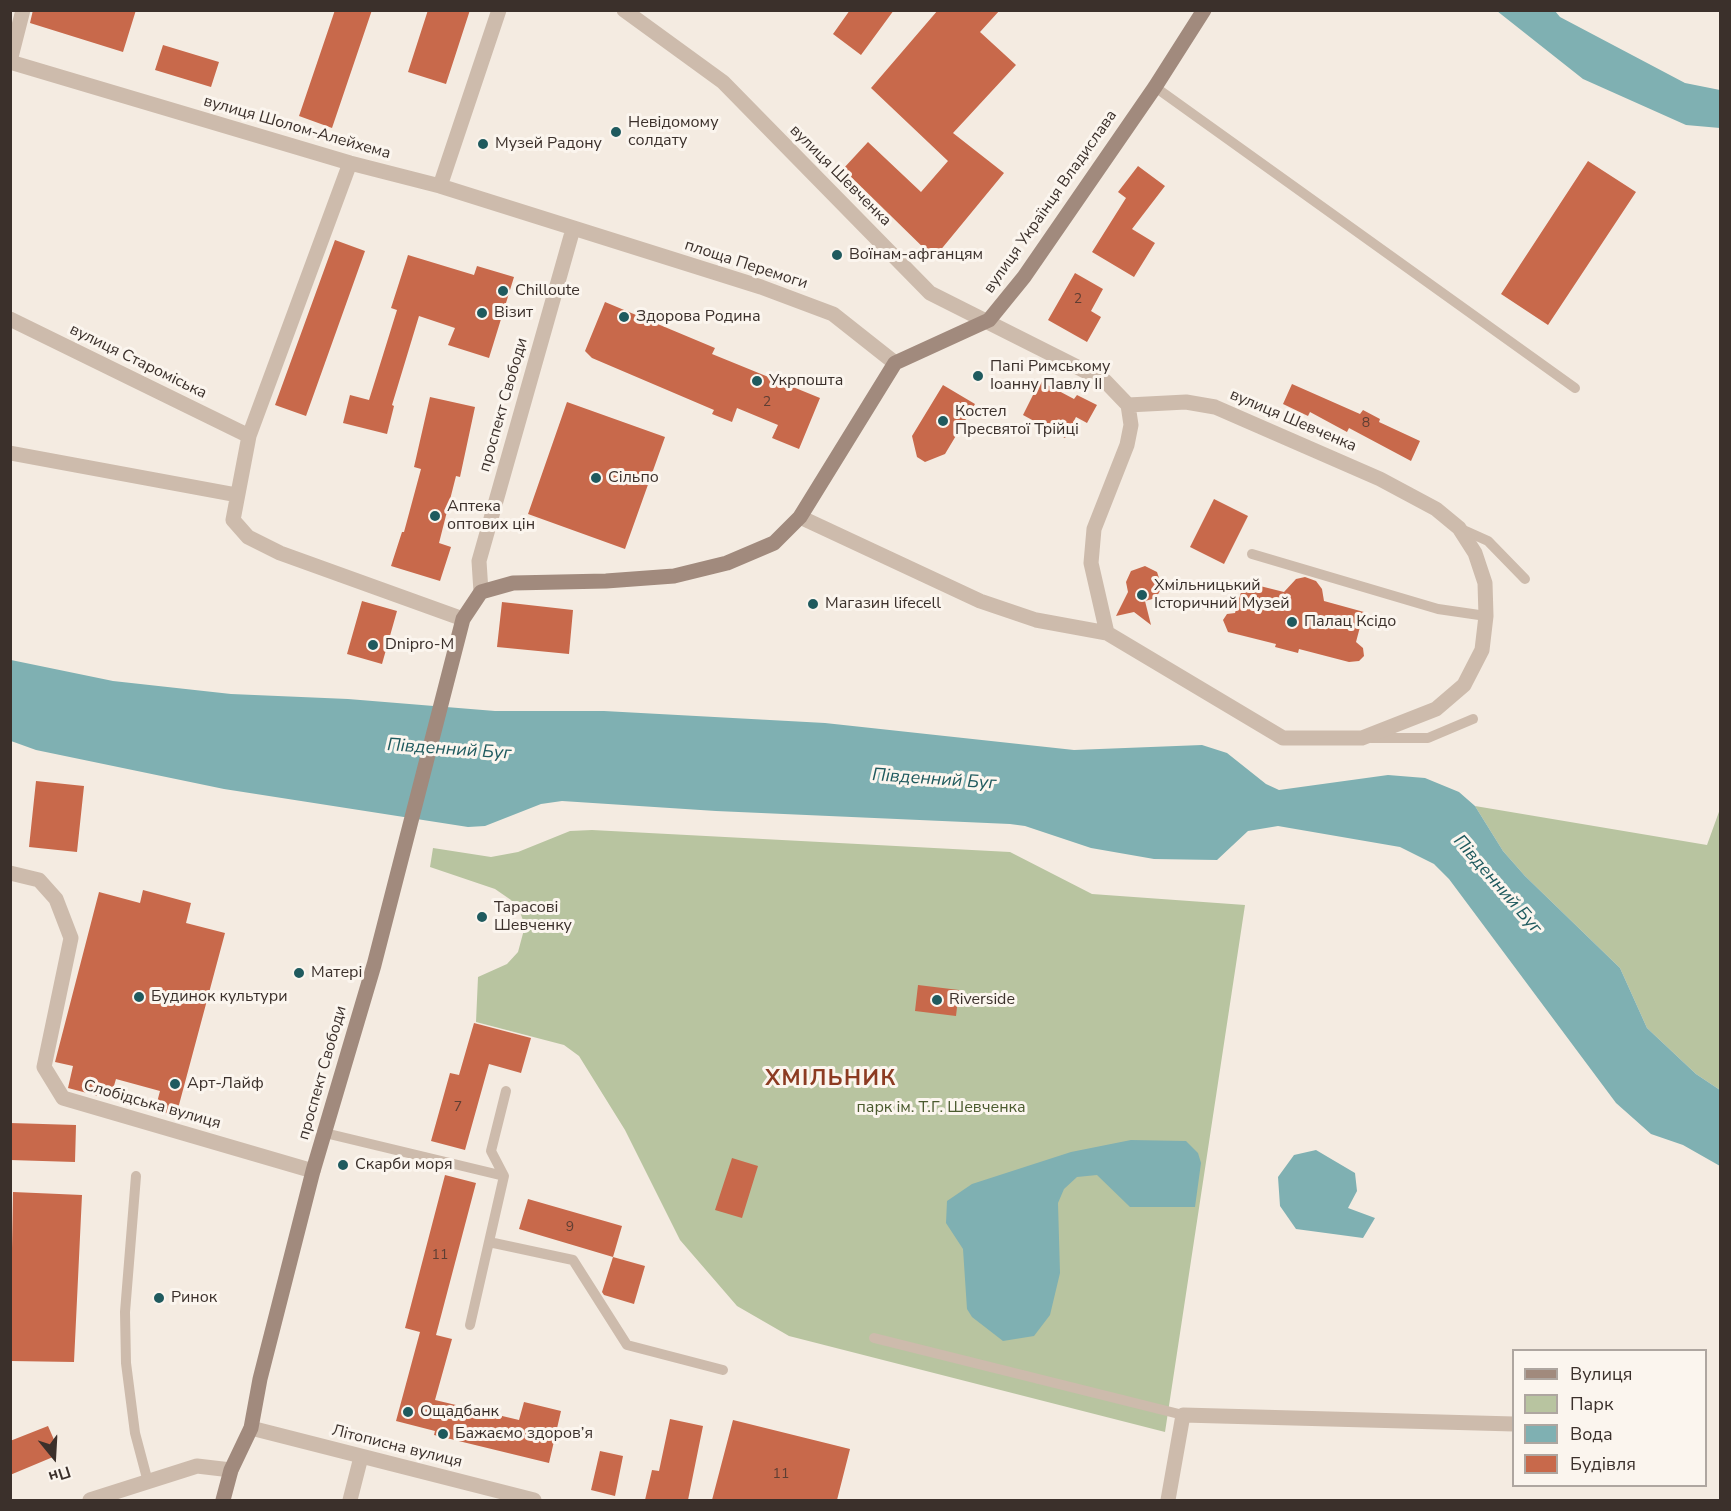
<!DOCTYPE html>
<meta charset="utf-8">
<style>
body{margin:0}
#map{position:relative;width:1731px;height:1511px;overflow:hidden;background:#f4ebe1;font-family:"Nunito Sans",sans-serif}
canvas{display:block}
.frame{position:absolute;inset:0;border:12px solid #3b302b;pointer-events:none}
.legend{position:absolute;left:1512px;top:1349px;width:195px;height:138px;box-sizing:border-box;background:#fbf5ee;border:2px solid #aea6a0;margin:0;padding:8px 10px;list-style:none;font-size:18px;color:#3b302b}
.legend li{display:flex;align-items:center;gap:12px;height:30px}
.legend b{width:30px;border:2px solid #aea6a0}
.north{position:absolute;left:24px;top:1427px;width:60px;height:60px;-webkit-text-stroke:4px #fbf5ee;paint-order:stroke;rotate:162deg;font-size:16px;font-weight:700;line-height:24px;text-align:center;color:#3b302b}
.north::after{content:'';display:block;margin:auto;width:21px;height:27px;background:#3b302b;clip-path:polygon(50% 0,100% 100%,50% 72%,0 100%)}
</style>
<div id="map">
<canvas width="1731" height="1511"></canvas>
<div class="frame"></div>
<ul class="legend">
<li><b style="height:8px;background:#a18a7d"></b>Вулиця</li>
<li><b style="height:16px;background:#b8c4a0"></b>Парк</li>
<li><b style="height:16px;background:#7fb0b2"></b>Вода</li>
<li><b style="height:16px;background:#c8694b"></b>Будівля</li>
</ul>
<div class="north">Пн</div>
</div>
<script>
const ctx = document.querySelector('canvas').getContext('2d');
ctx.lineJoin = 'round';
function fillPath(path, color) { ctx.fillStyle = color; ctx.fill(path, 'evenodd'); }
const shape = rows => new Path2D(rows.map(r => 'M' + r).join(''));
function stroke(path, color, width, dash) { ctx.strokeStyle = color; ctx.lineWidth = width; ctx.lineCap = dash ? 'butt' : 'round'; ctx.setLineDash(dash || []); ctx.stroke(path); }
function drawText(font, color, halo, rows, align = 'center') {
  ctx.font = font + ' "Nunito Sans",sans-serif'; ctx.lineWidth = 6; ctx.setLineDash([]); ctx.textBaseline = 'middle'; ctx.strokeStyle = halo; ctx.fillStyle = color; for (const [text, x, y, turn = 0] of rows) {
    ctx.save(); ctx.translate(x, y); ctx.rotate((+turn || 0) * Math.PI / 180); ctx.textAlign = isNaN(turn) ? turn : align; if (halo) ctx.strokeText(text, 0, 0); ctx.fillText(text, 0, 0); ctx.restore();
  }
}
fillPath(shape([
 [1475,806,1707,845,1720,809,1720,1090,1696,1074,1647,1028,1620,968,1525,876,1503,851],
 [592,830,1010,852,1092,894,1245,905,1165,1432,789,1336,737,1306,680,1240,625,1130,579,1056,564,1045,476,1022,478,977,507,964,518,952,525,926,520,912,511,900,495,889,430,867,433,848,491,857,518,852,570,831]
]), '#b8c4a0');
fillPath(shape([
 [1497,11,1555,11,1560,17,1685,83,1720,90,1720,128,1686,125,1583,79],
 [11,660,113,681,231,694,348,699,495,711,604,711,825,723,1074,750,1202,745,1227,753,1266,784,1279,790,1388,775,1425,778,1459,792,1475,806,1503,851,1525,876,1620,968,1647,1028,1696,1074,1720,1090,1720,1166,1683,1145,1651,1134,1616,1103,1449,879,1434,864,1400,847,1278,826,1248,831,1217,860,1154,859,1091,848,1025,826,1010,824,716,811,562,801,541,804,485,826,468,827,224,789,36,750,11,741],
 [1131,1140,1186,1141,1198,1153,1201,1163,1195,1207,1130,1207,1097,1175,1077,1177,1064,1189,1058,1203,1060,1273,1050,1315,1034,1336,1003,1341,972,1317,967,1309,963,1249,946,1223,947,1201,972,1184,1071,1152],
 [1316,1150,1355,1173,1357,1191,1348,1208,1375,1218,1363,1238,1296,1229,1280,1206,1278,1177,1294,1155]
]), '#7fb0b2');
fillPath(shape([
 [33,10,136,10,123,52,30,23],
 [335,10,372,10,332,128,299,116],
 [428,10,470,10,446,84,408,72],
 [850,10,894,10,861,55,833,34],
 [938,10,1000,10,980,32,1016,65,953,133,1004,173,934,258,843,169,868,142,921,192,948,161,871,88],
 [163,45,219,62,211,87,155,70],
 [1588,161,1636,192,1548,325,1501,294],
 [1138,166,1165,186,1132,229,1155,243,1134,277,1092,252,1126,198,1118,192],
 [335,240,365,251,306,416,275,405],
 [408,255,474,275,477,266,514,277,489,358,448,345,455,328,419,316,392,405,394,406,387,434,343,423,350,395,369,400,397,310,391,308],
 [1075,273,1103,289,1091,311,1101,317,1087,342,1048,320],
 [605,302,715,348,712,354,820,398,799,449,772,438,778,425,737,408,732,422,712,414,714,410,592,358,585,351],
 [1040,381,1074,399,1077,395,1097,405,1087,423,1076,417,1065,438,1023,415],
 [1292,384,1360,414,1363,410,1380,419,1379,422,1420,441,1411,461,1349,428,1347,432,1310,412,1308,416,1283,404],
 [943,385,975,404,945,454,925,462,917,457,912,436],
 [430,397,475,407,460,477,456,476,439,543,451,547,440,581,391,566,402,532,404,532,421,469,414,467],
 [567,402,665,437,625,549,528,514],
 [1214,499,1248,516,1224,564,1190,547],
 [1145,566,1157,572,1162,587,1156,598,1145,601,1151,625,1134,612,1116,616,1128,592,1126,582,1131,571],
 [1305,577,1316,581,1322,589,1324,601,1364,612,1356,642,1363,648,1364,656,1359,661,1349,662,1299,649,1298,653,1275,647,1276,644,1228,632,1223,620,1227,614,1235,613,1244,582,1284,592,1296,579],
 [362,601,397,611,382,664,347,654],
 [502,602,573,610,569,654,497,647],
 [36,781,84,786,77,852,29,847],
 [143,890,191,903,186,923,225,933,176,1116,155,1110,160,1091,116,1079,110,1099,68,1088,73,1066,55,1062,99,892,140,903],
 [918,985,959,990,956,1016,915,1011],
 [474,1023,531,1038,521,1073,489,1064,465,1150,431,1141,450,1073,459,1075],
 [10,1123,76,1125,75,1162,10,1160],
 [732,1158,758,1166,742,1218,715,1210],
 [445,1175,476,1183,436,1335,452,1339,435,1400,519,1420,524,1402,561,1411,549,1463,434,1435,435,1431,396,1421,420,1332,405,1328],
 [13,1192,82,1195,74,1362,10,1361],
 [528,1199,622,1226,613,1257,519,1229],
 [613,1257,645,1266,634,1304,604,1295,602,1292],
 [670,1419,703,1426,688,1500,645,1500,652,1470,659,1471],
 [733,1420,850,1449,837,1500,712,1500],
 [48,1426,55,1442,49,1445,53,1457,10,1475,10,1441],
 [600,1451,623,1456,615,1496,591,1490]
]), '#c8694b');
stroke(shape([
 [1155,87,1575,388],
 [1459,528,1488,541,1525,579],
 [1252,554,1438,609,1486,616],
 [1371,738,1428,738,1473,719],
 [325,1133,504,1176],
 [136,1176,125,1312,126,1363,135,1433,148,1482],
 [489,1242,573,1260,627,1345,723,1370],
 [470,1325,504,1176,491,1151,506,1091],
 [874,1338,1183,1415]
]), '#cdbbac', 10);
stroke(shape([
 [624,10,723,82,930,293,1105,381,1128,405,1186,402,1215,407,1380,479,1436,509,1459,528,1475,553,1485,583,1486,616,1482,650,1464,685,1436,709,1362,738,1283,738,1107,633,1036,620,980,601,800,517],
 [10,61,23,10],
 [10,62,350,163,440,186,761,287,833,314,895,363],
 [350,163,249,436,233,520,248,537,280,553,463,619],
 [440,186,499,10],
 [10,319,249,436],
 [10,453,237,495],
 [481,592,479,561,573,229],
 [1107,633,1091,563,1094,529,1127,445,1131,425,1128,405],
 [10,873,39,880,56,899,71,938,44,1067,63,1098,313,1171],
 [251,1428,534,1500],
 [90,1500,197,1466,231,1470],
 [350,1500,361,1457],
 [1168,1500,1183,1415,1514,1424]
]), '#cdbbac', 15);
stroke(shape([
 [223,1500,231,1470,251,1428,260,1379,313,1171,374,965,463,619,481,592,513,583,606,581,674,576,727,563,774,543,800,517,895,363,989,320,1024,277,1155,87,1204,10]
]), '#a18a7d', 15);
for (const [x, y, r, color] of [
 [616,132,6,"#1f5a5e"],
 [483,144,6,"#1f5a5e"],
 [837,255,6,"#1f5a5e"],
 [503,291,6,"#1f5a5e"],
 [482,313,6,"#1f5a5e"],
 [624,317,6,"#1f5a5e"],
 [978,376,6,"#1f5a5e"],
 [757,381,6,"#1f5a5e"],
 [943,421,6,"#1f5a5e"],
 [596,478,6,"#1f5a5e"],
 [435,516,6,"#1f5a5e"],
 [1142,595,6,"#1f5a5e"],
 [813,604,6,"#1f5a5e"],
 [1292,622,6,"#1f5a5e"],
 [373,645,6,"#1f5a5e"],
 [482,917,6,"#1f5a5e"],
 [299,973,6,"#1f5a5e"],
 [139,997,6,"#1f5a5e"],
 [937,1000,6,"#1f5a5e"],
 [175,1084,6,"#1f5a5e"],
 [343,1165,6,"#1f5a5e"],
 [159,1298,6,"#1f5a5e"],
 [408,1412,6,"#1f5a5e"],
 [443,1434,6,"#1f5a5e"]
]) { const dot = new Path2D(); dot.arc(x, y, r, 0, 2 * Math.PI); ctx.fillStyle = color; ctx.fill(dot); stroke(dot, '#fbf5ee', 2); }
drawText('14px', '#5e3e33', null, [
 ["2",1078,300],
 ["2",767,403],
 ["8",1366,424],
 ["7",458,1108],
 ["9",570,1228],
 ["11",440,1256],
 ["11",781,1475]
]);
drawText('16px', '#3b302b', '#fbf5ee', [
 ["Невідомому",628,123],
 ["солдату",628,141],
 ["Музей Радону",495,144],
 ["Воїнам-афганцям",849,255],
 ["Chilloute",515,291],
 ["Візит",494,313],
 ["Здорова Родина",636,317],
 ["Папі Римському",990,367],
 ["Іоанну Павлу ІІ",990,385],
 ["Укрпошта",769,381],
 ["Костел",955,412],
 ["Пресвятої Трійці",955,430],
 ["Сільпо",608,478],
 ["Аптека",447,507],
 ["оптових цін",447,525],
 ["Хмільницький",1154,586],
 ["Історичний Музей",1154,604],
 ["Магазин lifecell",825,604],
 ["Палац Ксідо",1304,622],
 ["Dnipro-M",385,645],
 ["Тарасові",494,908],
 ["Шевченку",494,926],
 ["Матері",311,973],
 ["Будинок культури",151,997],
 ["Riverside",949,1000],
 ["Арт-Лайф",187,1084],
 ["Скарби моря",355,1165],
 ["Ринок",171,1298],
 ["Ощадбанк",420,1412],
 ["Бажаємо здоров’я",455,1434]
], 'left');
drawText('16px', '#3b302b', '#fbf5ee', [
 ["вулиця Шолом-Алейхема",297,128,16],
 ["вулиця Шевченка",840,176,45],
 ["вулиця Українця Владислава",1051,202,-55],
 ["площа Перемоги",746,265,18],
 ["вулиця Староміська",138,362,26],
 ["проспект Свободи",504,405,-74],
 ["вулиця Шевченка",1293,421,23],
 ["проспект Свободи",323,1073,-74],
 ["Слобідська вулиця",152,1105,16],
 ["Літописна вулиця",397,1447,14]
]);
drawText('16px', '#4a5a2e', '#fbf5ee', [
 ["парк ім. Т.Г. Шевченка",941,1108]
]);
drawText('italic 18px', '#1f5a5e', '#fbf5ee', [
 ["Південний Буг",449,750,4],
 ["Південний Буг",934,780,4],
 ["Південний Буг",1497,885,49]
]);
ctx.letterSpacing = '1.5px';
drawText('bold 22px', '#8c3b22', '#fbf5ee', [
 ["ХМІЛЬНИК",831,1080]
]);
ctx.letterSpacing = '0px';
</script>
